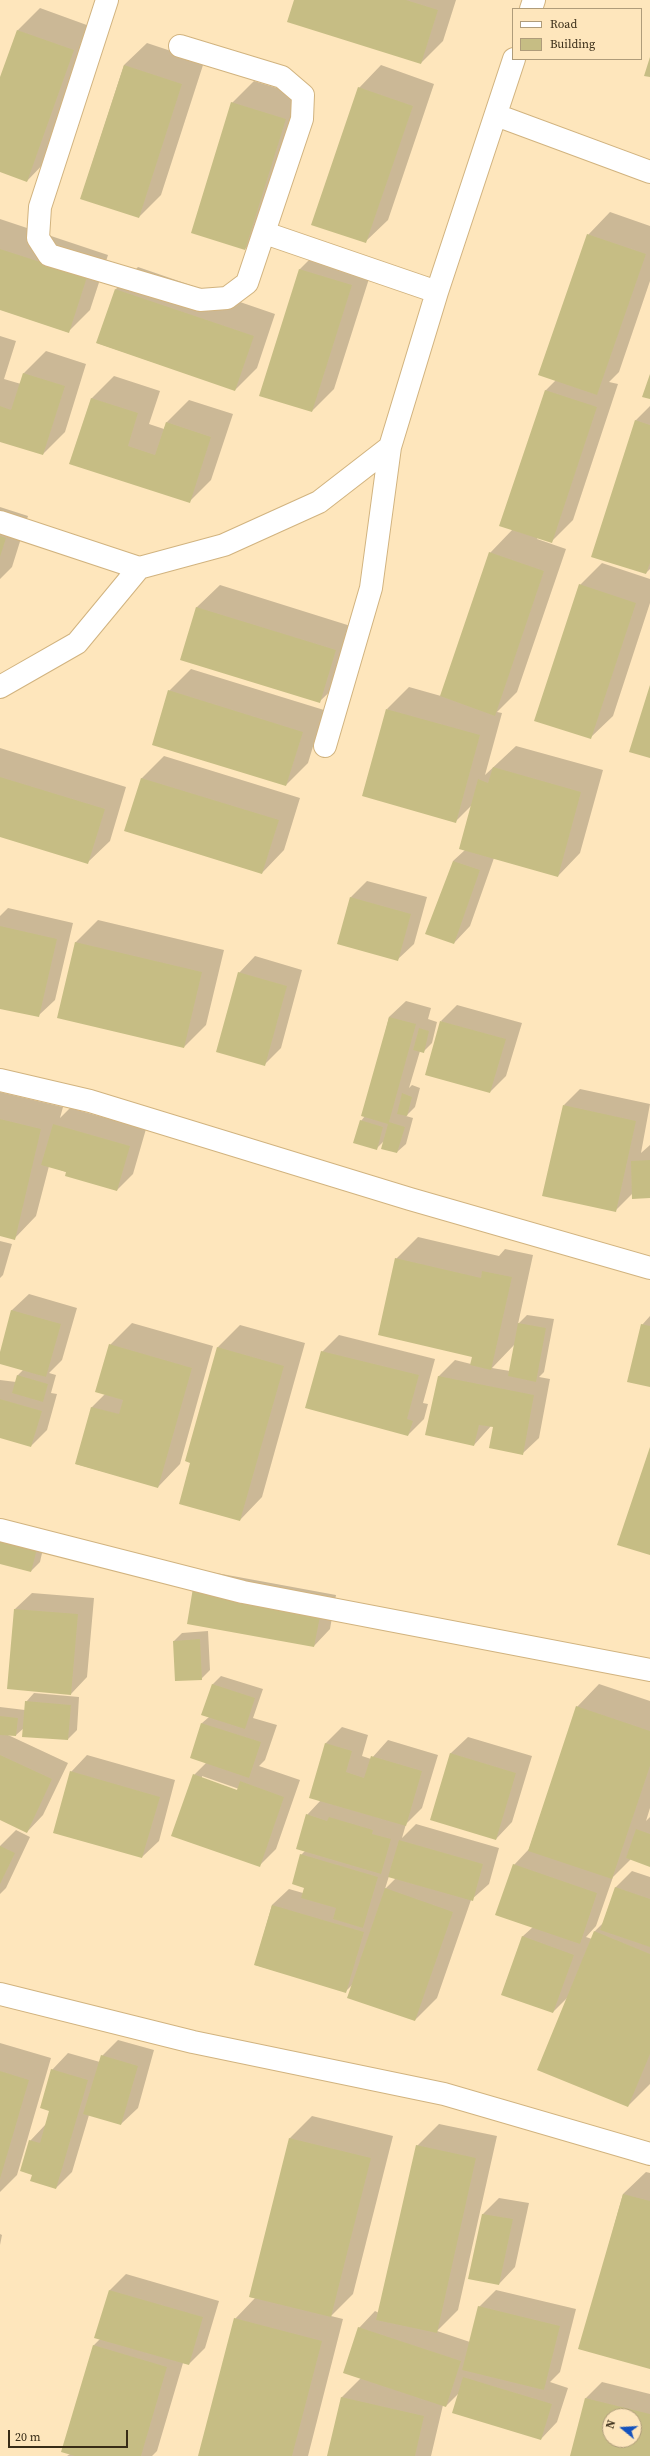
<!DOCTYPE html>
<style>
body{margin:0}
#map{position:relative;width:650px;height:2456px;overflow:hidden;background:#fee6bc;font-family:"Source Serif 4",serif}
canvas{display:block}
.legend{position:absolute;left:512px;top:8px;width:130px;height:52px;box-sizing:border-box;background:#fee6bc;border:1px solid #af9c7a;margin:0;padding:5px 7px;list-style:none;font-size:12px;color:#382c17}
.legend li{display:flex;align-items:center;gap:8px;height:20px}
.legend b{width:20px;border:1px solid #af9c7a}
.north{position:absolute;left:602px;top:2408px;width:40px;height:40px;box-sizing:border-box;background:#fee6bc;border:1px solid #af9c7a;border-radius:50%;rotate:288deg;font-size:11px;font-weight:700;line-height:16px;text-align:center;color:#382c17}
.north::after{content:'';display:block;margin:auto;width:14px;height:18px;background:#1452bd;clip-path:polygon(50% 0,100% 100%,50% 72%,0 100%)}
.scale{position:absolute;left:8px;top:2430px;width:120px;height:18px;box-sizing:border-box;border:2px solid #382c17;border-top:0;padding-left:5px;font-size:12px;line-height:14px;white-space:nowrap;color:#382c17;-webkit-text-stroke:3px #fee6bc;paint-order:stroke}
</style>
<div id="map">
<canvas width="650" height="2456"></canvas>
<ul class="legend">
<li><b style="height:5px;background:#fff"></b>Road</li>
<li><b style="height:11px;background:#c6bd84"></b>Building</li>
</ul>
<div class="north">N</div>
<div class="scale">20 m</div>
</div>
<script>
const ctx = document.querySelector('canvas').getContext('2d');
ctx.lineJoin = 'round';
function fillPath(path, color) { ctx.fillStyle = color; ctx.fill(path, 'evenodd'); }
const shape = rows => new Path2D(rows.map(r => 'M' + r).join(''));
function stroke(path, color, width, dash) { ctx.strokeStyle = color; ctx.lineWidth = width; ctx.lineCap = dash ? 'butt' : 'round'; ctx.setLineDash(dash || []); ctx.stroke(path); }
fillPath(shape([
 [295,0,456,0,443,41,421,63],
 [40,8,95,28,49,158,27,181,0,171,0,80,18,30],
 [147,43,204,62,161,195,139,217,81,198,124,65],
 [381,65,434,84,388,220,365,242,359,88],
 [254,81,307,97,267,227,245,249,232,103],
 [610,212,650,226,650,281,619,372,609,382,618,384,573,520,551,542,538,537,537,539,566,549,517,692,497,712,502,713,485,775,516,746,603,770,580,853,558,876,494,858,470,926,454,943,453,861,465,850,472,805,456,821,387,709,409,687,441,696,490,553,513,529,500,525,546,390,556,380,588,235],
 [0,219,108,255,90,310,68,332,0,309],
 [322,247,374,263,334,389,312,411,261,395,300,269],
 [138,267,275,314,257,368,235,390,97,343,116,289],
 [0,336,16,341,4,379,21,384,24,373,46,351,86,364,65,432,43,454,0,441],
 [114,376,160,391,149,424,164,429,167,422,189,400,233,414,211,480,189,502,71,463,92,398],
 [650,406,650,569,646,573,593,556,636,420],
 [0,507,28,516,12,567,0,579],
 [602,563,650,579,650,603,613,716,590,738,580,585],
 [220,585,357,628,342,680,319,702,181,659,197,607],
 [191,669,324,710,308,763,286,785,169,691],
 [0,748,126,787,110,841,87,863,0,836],
 [164,756,300,798,284,850,262,873,126,830,142,778],
 [367,881,427,897,414,944,397,960,338,943,351,897],
 [8,908,73,923,55,1000,38,1016,0,1008,0,916],
 [98,920,224,950,206,1025,184,1047,58,1017,76,942],
 [255,956,302,970,281,1048,265,1064,239,973],
 [406,1001,431,1008,428,1019,437,1022,432,1043,423,1052,420,1051,409,1088,412,1085,420,1088,415,1107,406,1116,413,1118,406,1144,397,1152,385,1140,377,1148,361,1121,365,1116,389,1017],
 [457,1005,522,1023,506,1076,490,1092,441,1021],
 [580,1089,650,1104,641,1153,650,1145,650,1197,633,1193,615,1211,564,1105],
 [0,1092,63,1107,60,1118,70,1108,146,1129,133,1174,117,1190,49,1166,36,1216,14,1239,0,1235],
 [418,1237,499,1256,505,1249,533,1255,518,1324,527,1315,554,1319,544,1372,539,1377,550,1379,539,1438,522,1454,494,1426,491,1426,474,1445,438,1377,455,1360,471,1364,473,1356,396,1259],
 [515,1344,510,1371,492,1368],
 [0,1241,12,1244,3,1275,0,1278],
 [29,1294,77,1308,62,1360,49,1373,56,1375,51,1393,57,1394,47,1430,31,1446,0,1437,0,1380,16,1382,18,1375,23,1370,0,1363,0,1355,12,1310],
 [650,1316,650,1386,642,1325],
 [132,1323,213,1346,180,1464,158,1487,76,1464,92,1407,105,1394,110,1345],
 [240,1325,305,1343,262,1497,240,1520,192,1463,186,1461,218,1347],
 [339,1335,435,1359,423,1403,428,1404,424,1419,408,1435,322,1352],
 [45,1540,40,1562,31,1571,0,1563],
 [211,1572,336,1595,330,1629,314,1646,194,1589],
 [32,1593,94,1598,87,1677,71,1694,15,1609],
 [208,1631,210,1670,201,1679,174,1641,182,1633],
 [221,1676,263,1689,253,1718,277,1725,265,1760,259,1766,300,1780,276,1849,260,1865,194,1775,206,1763,202,1723,209,1717,203,1715,213,1684],
 [202,1776,242,1790,241,1792,202,1778],
 [599,1684,650,1701,650,1808,646,1821,650,1817,650,1866,631,1859,613,1877,596,1926,586,1937,592,1939,595,1931,604,1922,616,1887,632,1871,650,1877,650,2084,628,2106,568,1997,553,2012,502,1994,523,1936,533,1927,514,1865,529,1849,577,1707],
 [34,1693,79,1697,77,1730,68,1739,24,1728,16,1735,8,1735,68,1763,43,1815,27,1832,0,1819,0,1707,25,1710,26,1702],
 [342,1727,368,1735,362,1756,371,1759,388,1740,438,1755,422,1808,406,1824,402,1838,416,1824,499,1848,489,1884,471,1900,437,1998,415,2020,353,1984,346,1991,255,1965,272,1905,289,1889,303,1893,305,1887,301,1855,305,1851,307,1815,321,1800,326,1743],
 [389,1876,396,1878,385,1889],
 [468,1737,532,1756,512,1822,496,1839,431,1819,451,1753],
 [87,1755,175,1780,159,1841,142,1857,71,1772],
 [16,1830,30,1837,6,1888,0,1894,0,1846],
 [118,2040,154,2050,138,2108,121,2124,89,2115,72,2172,56,2188,33,2174,30,2141,46,2124,50,2110,52,2070,68,2053,100,2062,102,2056],
 [0,2043,51,2058,17,2175,0,2192],
 [312,2116,393,2136,353,2294,331,2316,343,2319,308,2456,199,2456,235,2319,255,2298,250,2297,290,2138],
 [439,2124,497,2136,458,2310,437,2331,470,2342,479,2307,496,2290,576,2309,560,2372,550,2382,568,2388,557,2422,541,2439,459,2393,446,2406,443,2405,431,2456,328,2456,342,2397,361,2378,359,2328,375,2311,379,2313,417,2146],
 [646,2172,650,2173,650,2368,580,2348,623,2194],
 [499,2198,529,2203,515,2267,499,2284,469,2278,483,2214],
 [0,2234,2,2235,0,2245],
 [126,2274,219,2301,205,2348,189,2364,183,2363,157,2451,152,2456,67,2456,70,2454,63,2451,94,2345,100,2339,110,2290],
 [602,2382,650,2394,650,2456,571,2456,586,2398],
 [610,2416,634,2416,634,2440,610,2440]
]), '#0003');
fillPath(shape([
 [294,0,406,0,438,10,421,64,287,22],
 [17,30,74,50,27,182,0,172,0,77],
 [650,57,650,77,644,76],
 [124,65,182,84,139,218,80,199],
 [358,87,413,106,366,243,311,225],
 [231,102,286,119,245,250,191,233],
 [587,234,646,254,597,395,538,375],
 [0,249,87,277,69,333,0,310],
 [299,269,352,285,312,412,259,396],
 [115,289,254,336,235,391,96,343],
 [23,373,65,386,43,455,0,442,0,406,11,410],
 [650,374,650,399,642,397],
 [545,390,597,407,552,543,499,526],
 [91,398,138,413,128,446,155,455,166,422,211,437,190,503,69,464],
 [635,420,650,425,650,563,646,574,591,557],
 [0,536,6,538,0,557],
 [489,552,544,571,495,716,440,696],
 [579,584,636,603,591,739,534,721],
 [196,607,336,650,320,703,180,660],
 [650,685,650,758,629,752],
 [168,690,303,732,286,786,152,745],
 [386,709,480,735,456,823,362,796],
 [493,767,581,792,558,877,459,849,478,779,488,783],
 [0,777,105,809,88,864,0,837],
 [141,778,279,820,262,874,124,831],
 [453,861,480,870,454,944,425,934],
 [350,897,411,914,398,961,337,944],
 [0,926,57,939,39,1017,0,1009],
 [75,942,202,972,184,1048,57,1018],
 [238,972,287,986,265,1066,216,1052],
 [389,1017,416,1024,389,1122,405,1127,397,1153,381,1149,388,1124,361,1116],
 [440,1021,506,1039,490,1093,425,1075],
 [419,1028,429,1031,424,1053,413,1050],
 [402,1093,412,1097,407,1116,397,1114],
 [563,1105,636,1121,616,1212,542,1196],
 [0,1119,41,1129,15,1240,0,1236],
 [360,1120,383,1127,377,1150,353,1143],
 [53,1124,130,1146,117,1191,65,1176,66,1172,41,1165],
 [650,1160,650,1198,632,1199,631,1161],
 [395,1258,481,1278,482,1271,512,1277,491,1370,470,1365,472,1357,378,1335],
 [11,1310,61,1324,46,1377,0,1364,0,1352],
 [518,1323,546,1328,536,1382,508,1376],
 [641,1324,650,1326,650,1387,627,1382],
 [109,1344,192,1368,158,1488,75,1464,91,1407,119,1414,123,1400,95,1392],
 [217,1347,284,1366,240,1521,179,1504,190,1463,185,1461],
 [321,1351,419,1375,407,1419,413,1421,408,1436,305,1408],
 [17,1375,48,1384,43,1402,12,1393],
 [438,1376,534,1395,523,1455,489,1448,493,1427,479,1425,474,1446,425,1435],
 [0,1399,42,1411,31,1447,0,1438],
 [650,1447,650,1555,617,1545],
 [0,1539,37,1549,31,1572,0,1564],
 [193,1588,321,1611,314,1647,187,1624],
 [14,1609,78,1614,71,1695,7,1689],
 [200,1639,202,1680,175,1681,173,1641],
 [212,1684,255,1698,245,1729,201,1715],
 [25,1701,71,1705,68,1740,22,1737],
 [576,1706,650,1731,650,1766,612,1879,528,1851],
 [0,1716,18,1718,16,1736,0,1735],
 [201,1723,261,1742,249,1778,190,1758],
 [325,1743,352,1751,346,1772,364,1778,371,1756,422,1771,406,1826,309,1798],
 [450,1753,516,1773,496,1840,430,1820],
 [0,1755,52,1779,27,1833,0,1820],
 [70,1771,160,1797,142,1858,53,1833],
 [193,1774,237,1790,240,1781,284,1797,260,1867,171,1836],
 [306,1814,327,1821,329,1817,373,1830,372,1834,391,1839,381,1874,296,1849],
 [636,1829,650,1834,650,1867,626,1858],
 [399,1840,483,1864,473,1901,388,1877],
 [0,1846,15,1853,0,1884],
 [300,1854,378,1877,363,1928,333,1919,336,1908,301,1898,304,1888,292,1884],
 [513,1864,597,1893,580,1944,495,1915],
 [615,1887,650,1899,650,1947,600,1930],
 [385,1888,453,1912,415,2021,347,1998],
 [272,1905,364,1932,346,1993,254,1965],
 [594,1931,650,1954,650,2054,628,2107,537,2070],
 [522,1936,574,1955,553,2013,501,1995],
 [101,2055,138,2066,121,2125,83,2114],
 [51,2069,88,2080,56,2189,30,2181,32,2175,20,2171,29,2140,40,2143,49,2111,40,2108],
 [0,2071,29,2080,0,2179],
 [289,2138,371,2158,331,2317,249,2297],
 [416,2145,476,2158,437,2333,376,2320],
 [623,2194,650,2201,650,2369,578,2349],
 [482,2214,513,2219,499,2285,468,2279],
 [109,2290,203,2317,189,2365,94,2338],
 [478,2306,560,2326,544,2390,462,2370],
 [234,2318,322,2341,292,2456,198,2456],
 [358,2327,461,2361,446,2407,343,2373],
 [93,2345,167,2367,141,2456,75,2456,61,2452],
 [463,2377,552,2404,541,2440,452,2413],
 [341,2397,424,2416,415,2456,327,2456],
 [585,2398,650,2414,650,2456,570,2456],
 [610,2416,634,2416,634,2440,610,2440]
]), '#c6bd84');
const minor = shape([
 [107,0,40,207,38,238,49,255,200,300,227,298,247,283,302,119,303,95,282,77,180,46],
 [531,9,534,0],
 [496,115,650,172],
 [265,233,437,292],
 [0,522,139,568,224,545,319,502,390,447],
 [0,687,77,643,139,568],
 [325,746,371,588,390,447,437,292,514,59],
 [0,1080,90,1101,410,1199,650,1268],
 [0,1530,243,1592,650,1670],
 [0,1994,193,2042,444,2094,650,2154]
]);
stroke(minor, '#d1b37f', 24);
stroke(minor, '#fff', 22);
</script>
